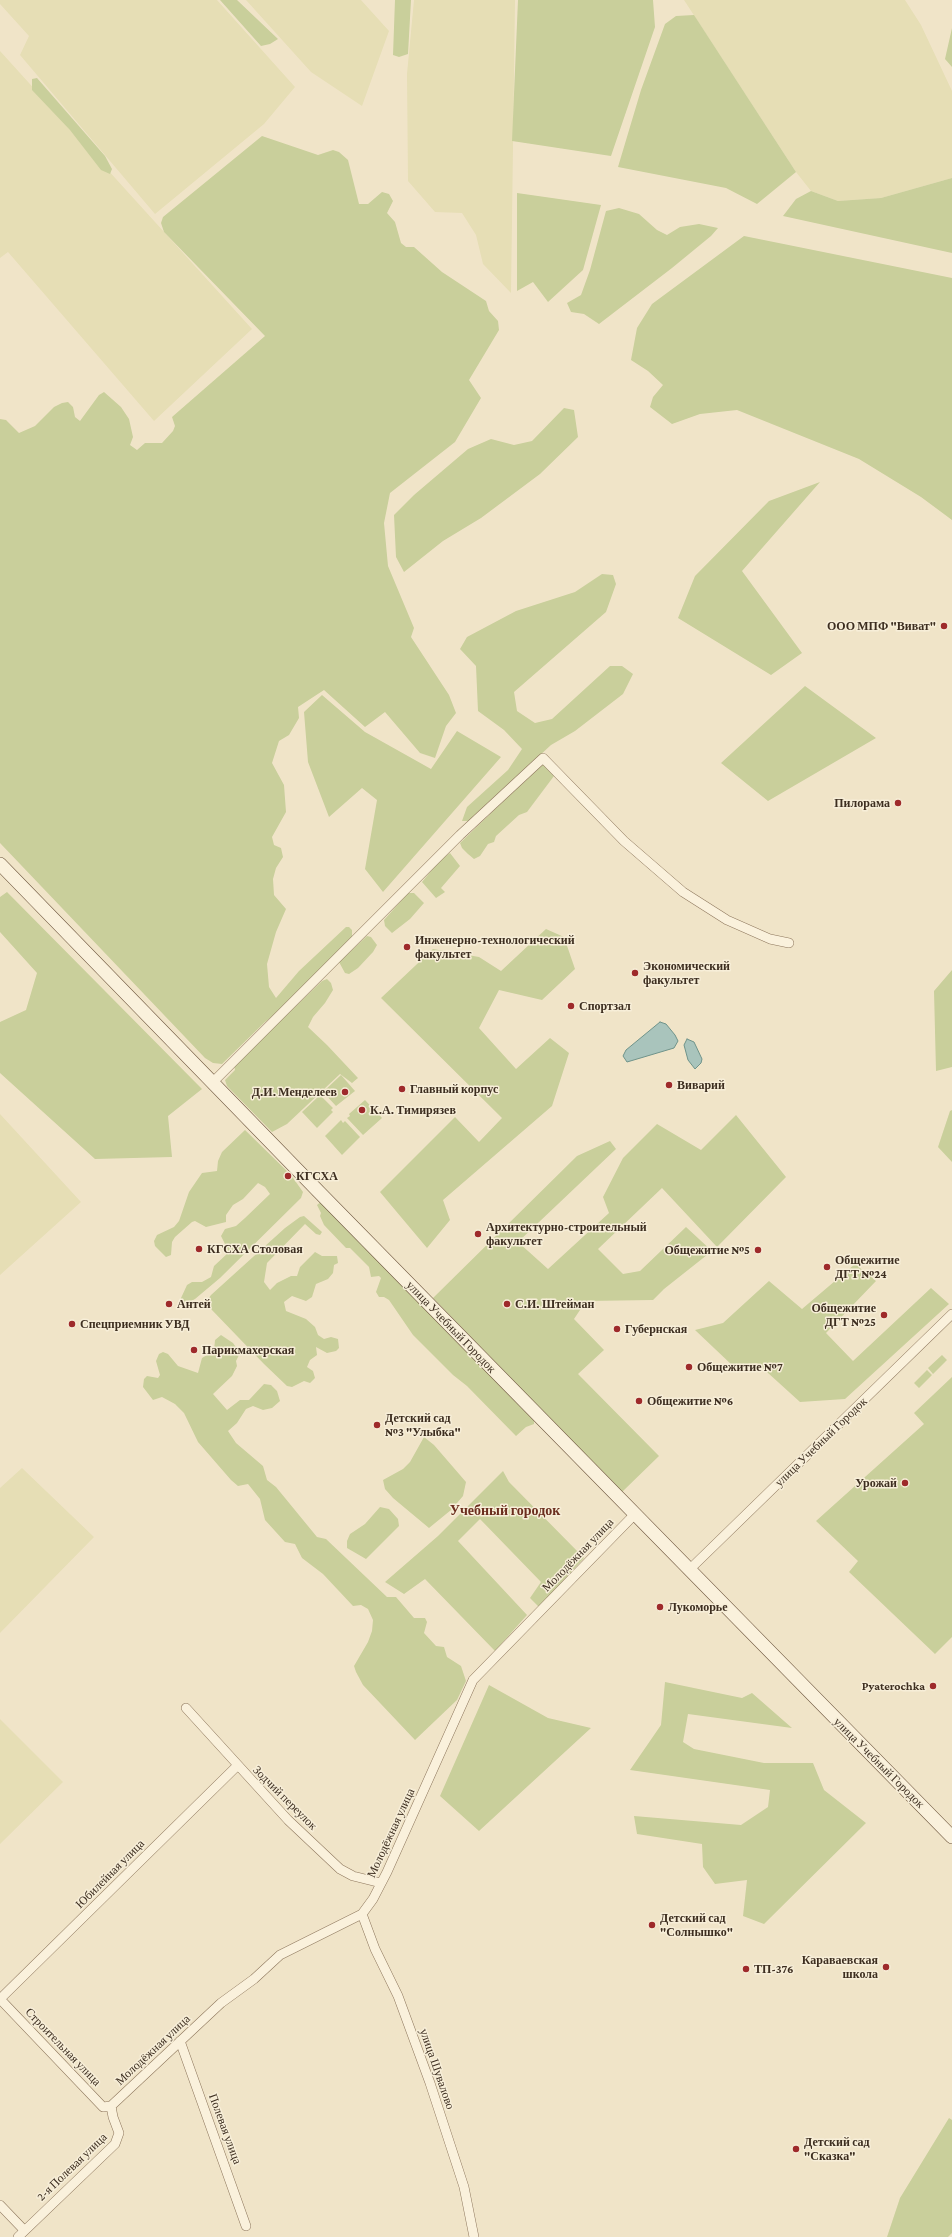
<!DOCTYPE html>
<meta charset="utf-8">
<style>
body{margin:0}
canvas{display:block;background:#f0e4c8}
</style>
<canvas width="952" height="2237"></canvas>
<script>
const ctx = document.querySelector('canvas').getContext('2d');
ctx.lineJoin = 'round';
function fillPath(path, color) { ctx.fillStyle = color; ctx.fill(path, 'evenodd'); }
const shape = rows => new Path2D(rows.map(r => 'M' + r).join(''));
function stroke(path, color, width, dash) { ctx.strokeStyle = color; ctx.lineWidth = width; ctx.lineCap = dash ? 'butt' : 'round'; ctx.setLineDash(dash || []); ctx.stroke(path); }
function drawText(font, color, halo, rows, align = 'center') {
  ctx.font = font + ' "Crimson Pro",serif'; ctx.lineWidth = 3; ctx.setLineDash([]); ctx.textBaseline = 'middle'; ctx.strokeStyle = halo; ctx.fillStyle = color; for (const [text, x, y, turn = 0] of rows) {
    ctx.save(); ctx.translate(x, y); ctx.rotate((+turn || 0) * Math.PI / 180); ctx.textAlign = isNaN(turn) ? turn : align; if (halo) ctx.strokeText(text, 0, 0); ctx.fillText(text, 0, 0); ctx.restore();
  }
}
fillPath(shape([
 [0,0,217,0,295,87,264,124,155,214,20,55,29,36,0,4],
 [246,0,361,0,389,31,362,106,311,72],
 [414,0,515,0,511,293,483,264,476,235,462,213,435,212,408,181,407,74],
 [684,0,905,0,921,25,952,91,952,178,881,198,838,201,811,191,796,172],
 [0,51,252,329,154,421,8,252,0,258],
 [0,1114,81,1202,0,1275],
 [22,1468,94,1537,0,1633,0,1488],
 [0,1719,63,1782,0,1844]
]), '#e6deb5');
fillPath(shape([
 [220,0,237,0,278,39,270,44,261,46],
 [395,0,411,0,408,54,399,57,393,55],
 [518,0,653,0,655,27,611,156,512,141],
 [694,15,796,172,757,204,726,188,618,167,641,90,665,24,676,16],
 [952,28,952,67,945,59],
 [37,78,105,156,112,169,110,174,101,170,70,130,32,90,32,79],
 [262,136,318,155,333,150,339,152,348,160,359,204,368,204,382,192,389,194,393,201,387,213,395,222,401,243,406,247,414,247,442,272,486,301,489,311,498,321,499,330,469,380,481,398,455,442,390,493,384,523,388,566,414,628,411,637,449,695,456,713,446,726,435,758,420,753,385,712,365,727,324,690,298,707,299,718,289,735,279,741,272,763,284,785,286,812,272,837,274,845,281,848,283,857,276,868,273,879,274,895,286,909,276,932,267,964,269,987,276,998,299,971,346,927,349,927,352,930,352,937,283,1008,265,1022,222,1064,213,1063,205,1058,0,843,0,419,6,420,19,433,35,426,54,407,62,403,68,402,73,407,75,417,80,421,99,395,104,392,121,407,129,419,133,437,130,445,137,450,145,443,162,443,173,431,175,426,172,417,265,336,164,232,161,223,163,217],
 [952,178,952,253,783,216,796,199,811,191,838,201,881,198],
 [517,193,601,205,583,270,548,302,533,282,517,291],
 [619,208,639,214,657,230,667,235,680,227,699,224,718,228,711,236,672,268,599,324,584,314,571,312,567,303,581,295,590,270,606,211],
 [744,236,952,278,952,520,921,497,859,459,737,410,700,414,672,424,650,407,653,397,663,385,648,371,631,360,637,328,652,304],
 [564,408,574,410,578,437,540,474,481,518,443,541,404,572,396,557,394,515,414,495,468,449,491,439,514,445,532,441],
 [820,482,742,571,802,653,771,675,678,618,695,576,769,501],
 [602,574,613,575,616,584,606,612,514,692,517,711,535,723,552,719,610,666,622,666,633,674,623,694,575,731,551,745,469,821,462,821,467,807,508,770,522,749,504,730,478,711,476,666,460,649,467,637,516,611,575,592],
 [805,686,876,738,768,801,721,763],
 [322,695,365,732,431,769,457,731,501,757,383,892,365,869,377,800,362,788,329,817,308,762,304,712],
 [544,764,553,772,554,776,527,812,519,815,496,836,494,842,488,844,480,856,474,859,468,854,462,848,460,843,540,766],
 [450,853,460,866,441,888,445,892,436,898,422,882,440,860],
 [7,892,202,1089,168,1116,172,1157,95,1159,0,1073,0,1022,26,1010,37,973,0,932,0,897],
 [408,893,414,893,424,903,410,919,392,933,385,926,384,920],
 [546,929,564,937,575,969,542,1000,499,990,479,1028,516,1069,550,1038,569,1053,552,1106,443,1200,450,1220,427,1248,380,1192,455,1117,479,1142,502,1118,381,998,433,949,479,957,501,971],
 [367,936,371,937,377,945,373,952,358,968,349,974,345,973,339,962],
 [952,970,952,1067,936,1071,934,991],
 [327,979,331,983,333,990,325,1003,313,1017,308,1027,327,1045,358,1078,352,1083,340,1074,287,1124,272,1132,227,1086,225,1080,235,1070,234,1065,322,981],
 [341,1075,355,1091,336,1106,323,1092],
 [320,1095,333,1108,331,1110,333,1112,317,1128,302,1112],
 [365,1100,382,1118,363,1135,347,1118,350,1116,349,1114],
 [952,1110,952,1162,938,1147,950,1111],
 [736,1115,786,1177,717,1247,662,1188,598,1249,623,1274,640,1271,686,1227,712,1251,664,1289,653,1300,586,1301,574,1319,604,1350,578,1374,659,1456,622,1492,433,1298,577,1156,610,1141,616,1149,518,1242,548,1269,609,1213,603,1197,623,1158,657,1124,701,1150],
 [341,1120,343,1123,345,1121,360,1137,342,1155,325,1136],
 [245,1130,291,1175,303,1192,301,1198,220,1278,195,1299,176,1309,187,1285,192,1282,202,1282,211,1277,214,1266,229,1252,221,1236,225,1229,236,1226,245,1218,270,1194,265,1187,258,1183,243,1199,233,1205,226,1215,226,1222,206,1227,195,1221,192,1222,175,1237,172,1242,171,1255,166,1257,155,1246,154,1241,157,1235,174,1227,179,1221,189,1192,202,1173,217,1171,218,1161,222,1152],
 [322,1201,534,1421,534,1424,526,1427,516,1436,467,1386,453,1375,413,1335,389,1300,384,1297,379,1297,376,1292,381,1278,379,1276,371,1277,369,1267,350,1248,346,1248,324,1225,320,1216,321,1213,317,1205],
 [304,1216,322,1232,320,1235,316,1234,305,1224,267,1263,264,1282,270,1290,277,1283,291,1276,297,1276,300,1267,315,1252,322,1256,337,1256,338,1263,334,1265,333,1273,328,1279,316,1284,312,1297,306,1301,292,1296,284,1302,286,1311,306,1319,315,1327,318,1335,324,1339,331,1337,338,1339,339,1348,336,1351,327,1353,316,1347,317,1355,310,1360,307,1367,313,1371,315,1378,310,1383,304,1381,292,1387,287,1386,264,1364,211,1309,206,1302,211,1295,285,1228,300,1217],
 [855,1264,876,1281,826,1333,853,1361,931,1288,949,1304,845,1399,800,1402,757,1363,733,1366,695,1330,723,1323,769,1281,802,1309],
 [221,1335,233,1343,240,1353,236,1361,237,1366,232,1376,213,1394,227,1410,240,1400,249,1400,264,1384,271,1385,277,1391,280,1401,272,1408,263,1410,253,1406,246,1409,237,1423,228,1431,236,1443,263,1466,267,1480,276,1487,317,1537,326,1539,387,1597,396,1597,414,1618,425,1618,427,1622,424,1633,436,1646,444,1647,447,1657,461,1666,466,1681,457,1700,415,1740,363,1685,356,1672,354,1666,368,1642,372,1631,373,1620,368,1609,361,1605,353,1606,323,1574,302,1558,295,1544,285,1542,265,1520,260,1499,248,1484,238,1486,231,1480,198,1442,184,1413,175,1404,162,1397,153,1400,143,1387,144,1379,147,1376,158,1378,160,1375,156,1361,159,1354,163,1352,168,1354,178,1366,198,1373,202,1358,214,1351,215,1340],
 [942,1355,947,1360,933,1374,928,1368],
 [927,1370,932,1375,919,1388,914,1383],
 [952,1377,952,1637,935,1654,849,1572,858,1561,816,1521,924,1424,914,1413],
 [424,1437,434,1445,466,1482,463,1496,451,1510,429,1528,393,1498,385,1489,383,1480,403,1469,410,1462],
 [503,1471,509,1482,584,1558,539,1607,530,1598,541,1582,480,1519,458,1541,527,1615,495,1651,425,1579,404,1594,385,1582,438,1536],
 [380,1507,389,1509,398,1519,399,1526,366,1559,347,1548,347,1541,350,1534,365,1524],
 [665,1682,742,1698,752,1693,792,1728,688,1714,683,1742,694,1749,764,1763,813,1763,824,1790,866,1823,764,1924,743,1916,747,1880,715,1884,703,1867,702,1844,637,1834,634,1816,741,1825,768,1807,770,1790,630,1770,661,1725],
 [489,1685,548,1718,591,1728,479,1831,440,1796],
 [949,2118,952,2120,952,2233,948,2237,887,2237,900,2198]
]), '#c9cf9b');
const water = shape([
 [660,1022,666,1024,675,1035,678,1041,674,1048,627,1062,623,1056,626,1050,660,1022],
 [687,1039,694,1042,702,1059,701,1063,695,1069,688,1060,684,1045,687,1039]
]);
fillPath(water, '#a9c4bc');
stroke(water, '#6f938a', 1);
const street = shape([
 [212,1083,460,835,543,758,624,841,683,892,727,920,770,939,789,943],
 [689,1570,952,1314],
 [186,1708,288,1820,340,1869,353,1876,381,1883],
 [362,1914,375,1949,398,1996,430,2083,464,2187,474,2237],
 [0,1999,237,1766],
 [0,1999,103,2107,111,2106],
 [180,2041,246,2226],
 [111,2106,221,2003,254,1979,280,1955,362,1914,373,1899,387,1872,473,1680,634,1515],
 [0,2205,24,2230],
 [18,2237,115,2144,119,2133,113,2117,111,2106]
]);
const secondary = shape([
 [0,864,318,1191,952,1837]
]);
stroke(street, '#8d765c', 10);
stroke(secondary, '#6f573f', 14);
stroke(street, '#faf1dc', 9);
stroke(secondary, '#faf1dc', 13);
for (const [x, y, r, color] of [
 [944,626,4,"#9e2a2b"],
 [898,803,4,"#9e2a2b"],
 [407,947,4,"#9e2a2b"],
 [635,973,4,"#9e2a2b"],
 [571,1006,4,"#9e2a2b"],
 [669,1085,4,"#9e2a2b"],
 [402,1089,4,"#9e2a2b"],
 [345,1092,4,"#9e2a2b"],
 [362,1110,4,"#9e2a2b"],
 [288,1176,4,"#9e2a2b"],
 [478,1234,4,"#9e2a2b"],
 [199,1249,4,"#9e2a2b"],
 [758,1250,4,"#9e2a2b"],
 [827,1267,4,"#9e2a2b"],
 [169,1304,4,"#9e2a2b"],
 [507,1304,4,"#9e2a2b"],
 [884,1315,4,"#9e2a2b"],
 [72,1324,4,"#9e2a2b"],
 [617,1329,4,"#9e2a2b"],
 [194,1350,4,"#9e2a2b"],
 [689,1367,4,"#9e2a2b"],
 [639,1401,4,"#9e2a2b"],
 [377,1425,4,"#9e2a2b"],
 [905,1483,4,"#9e2a2b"],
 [660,1607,4,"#9e2a2b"],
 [933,1686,4,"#9e2a2b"],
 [652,1925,4,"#9e2a2b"],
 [886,1967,4,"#9e2a2b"],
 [746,1969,4,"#9e2a2b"],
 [796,2149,4,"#9e2a2b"]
]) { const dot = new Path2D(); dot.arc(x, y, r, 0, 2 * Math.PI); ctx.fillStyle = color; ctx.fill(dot); stroke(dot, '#f7eed8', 1.5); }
drawText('bold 12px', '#3d2e20', '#f7eed8', [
 ["ООО МПФ \"Виват\"",936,626,"right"],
 ["Пилорама",890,803,"right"],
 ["Инженерно-технологический",415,940],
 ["факультет",415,954],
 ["Экономический",643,966],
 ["факультет",643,980],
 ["Спортзал",579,1006],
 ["Виварий",677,1085],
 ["Главный корпус",410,1089],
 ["Д.И. Менделеев",337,1092,"right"],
 ["К.А. Тимирязев",370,1110],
 ["КГСХА",296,1176],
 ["Архитектурно-строительный",486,1227],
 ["факультет",486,1241],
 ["КГСХА Столовая",207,1249],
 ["Общежитие №5",750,1250,"right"],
 ["Общежитие",835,1260],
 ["ДГТ №24",835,1274],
 ["Антей",177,1304],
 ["С.И. Штейман",515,1304],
 ["Общежитие",876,1308,"right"],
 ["ДГТ №25",876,1322,"right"],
 ["Спецприемник УВД",80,1324],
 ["Губернская",625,1329],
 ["Парикмахерская",202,1350],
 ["Общежитие №7",697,1367],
 ["Общежитие №6",647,1401],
 ["Детский сад",385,1418],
 ["№3 \"Улыбка\"",385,1432],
 ["Урожай",897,1483,"right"],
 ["Лукоморье",668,1607],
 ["Pyaterochka",925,1686,"right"],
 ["Детский сад",660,1918],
 ["\"Солнышко\"",660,1932],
 ["Караваевская",878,1960,"right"],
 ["школа",878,1974,"right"],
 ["ТП-376",754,1969],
 ["Детский сад",804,2142],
 ["\"Сказка\"",804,2156]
], 'left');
drawText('12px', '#3d2e20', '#f7eed8', [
 ["улица Учебный Городок",451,1327,46],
 ["улица Учебный Городок",821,1442,-44],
 ["Молодёжная улица",578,1555,-46],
 ["улица Учебный Городок",879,1763,45],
 ["Зодчий переулок",285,1798,45],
 ["Молодёжная улица",391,1833,-65],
 ["Юбилейная улица",110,1874,-45],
 ["Строительная улица",63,2047,46],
 ["Молодёжная улица",153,2050,-43],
 ["улица Шувалово",437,2069,71],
 ["Полевая улица",225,2129,70],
 ["2-я Полевая улица",72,2167,-44]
]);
drawText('bold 14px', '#6b2e1e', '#f7eed8', [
 ["Учебный городок",505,1511]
]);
</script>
